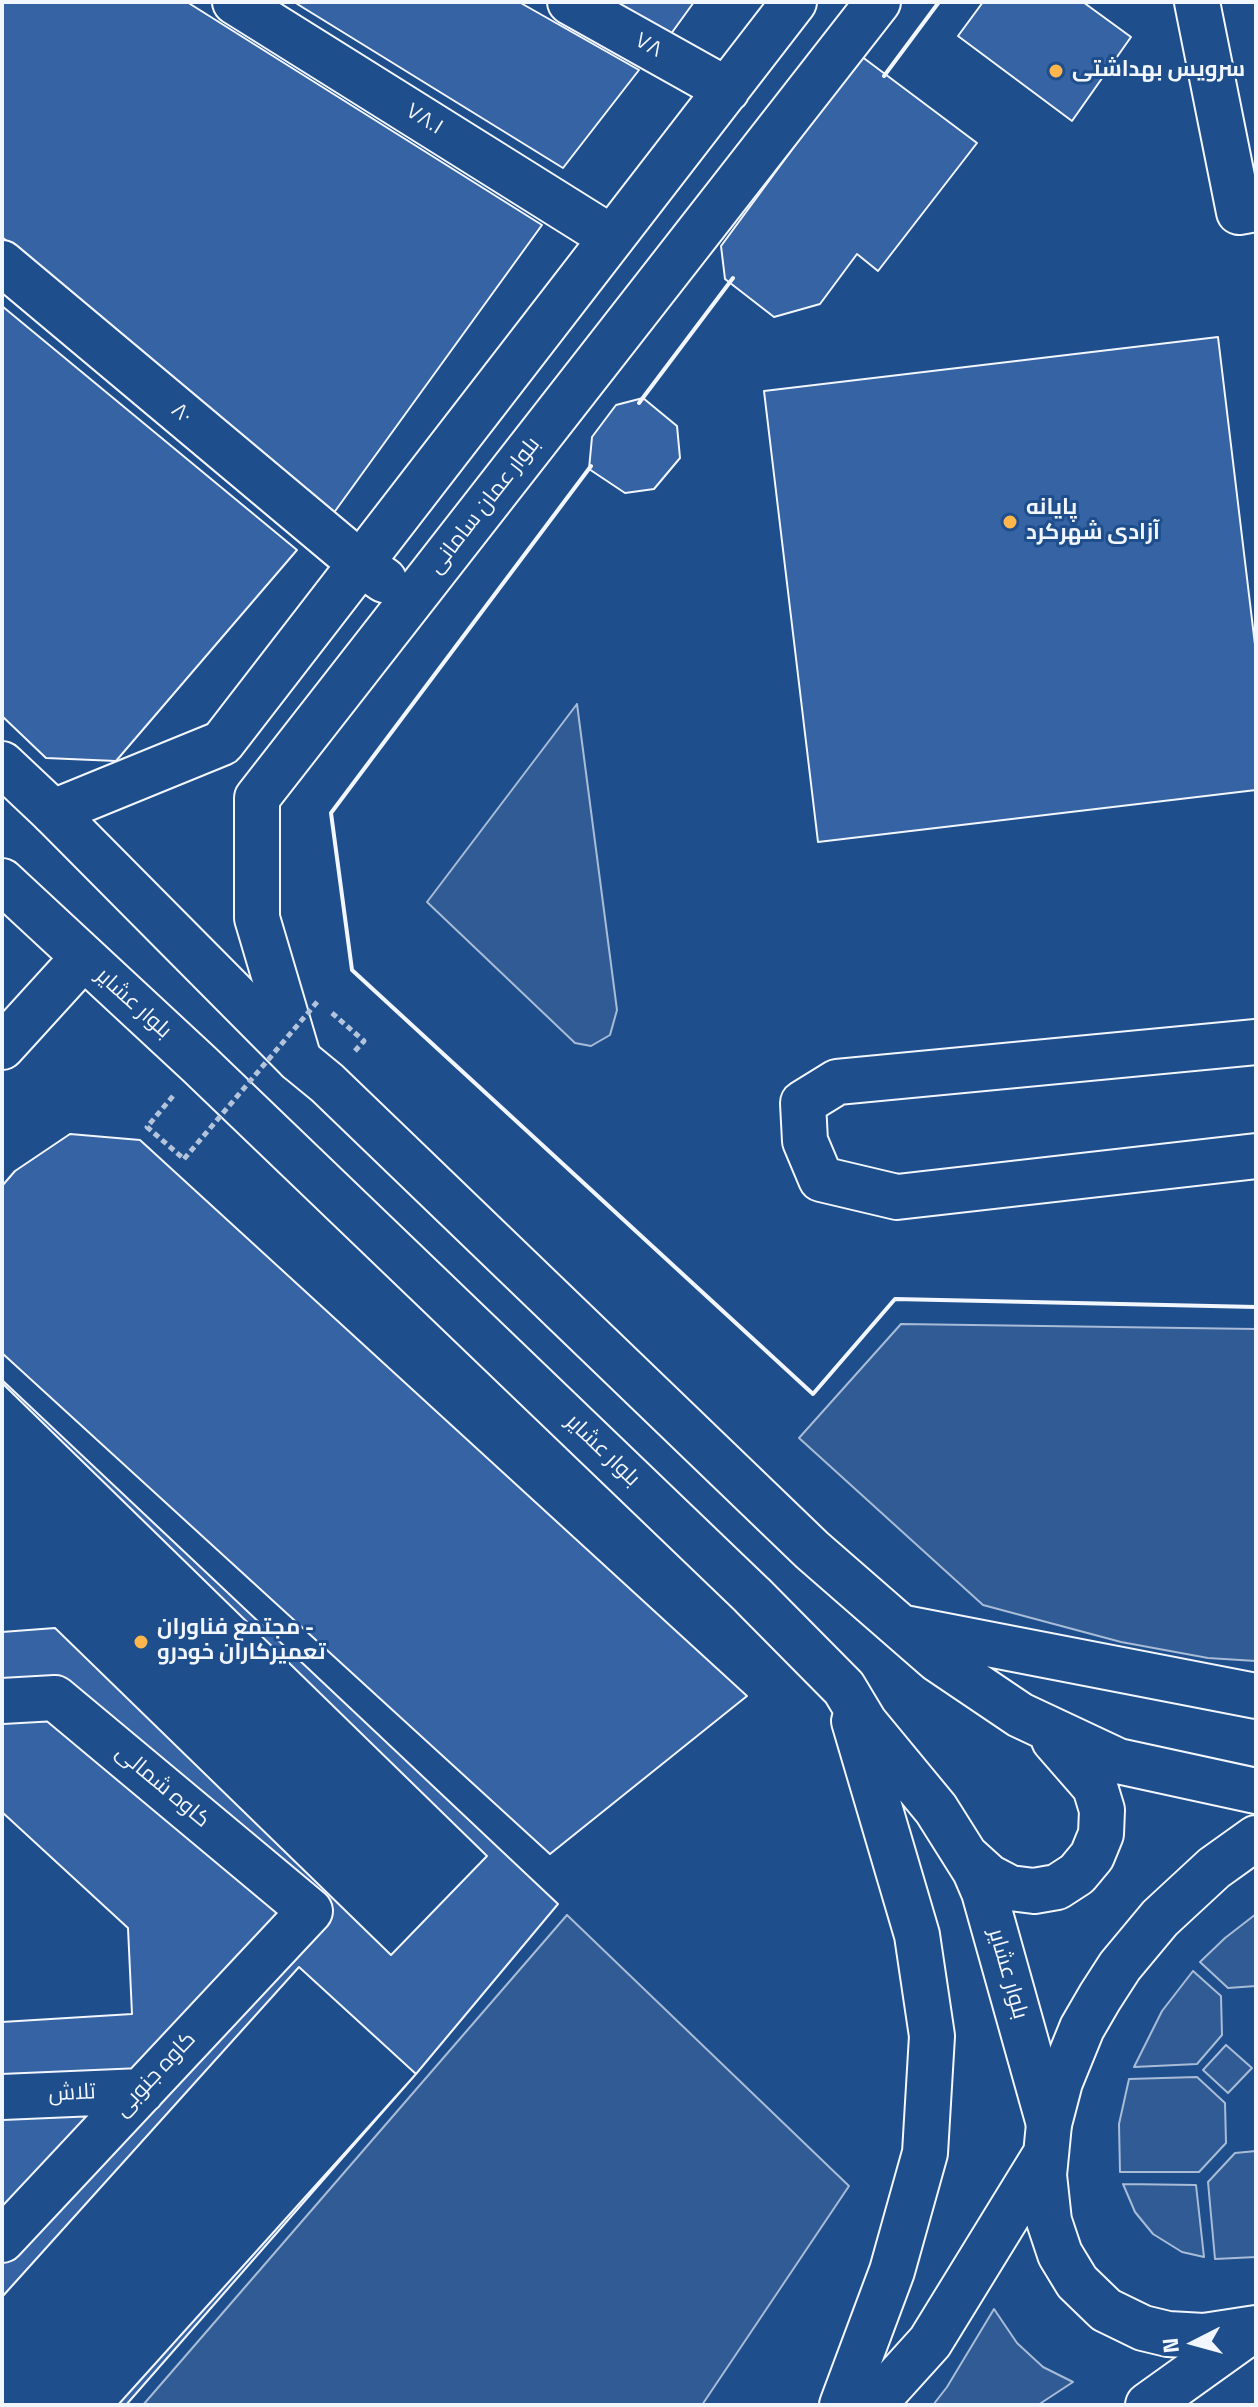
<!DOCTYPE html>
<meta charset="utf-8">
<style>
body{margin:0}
#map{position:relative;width:1258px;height:2407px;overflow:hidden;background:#1f4e8c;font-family:"Titillium Web",sans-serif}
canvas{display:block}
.frame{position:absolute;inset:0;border:4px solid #f2f6ff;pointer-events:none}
.north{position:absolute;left:1154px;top:2303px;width:80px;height:80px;-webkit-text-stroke:6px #1f4e8c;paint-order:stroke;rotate:264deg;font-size:22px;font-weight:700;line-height:32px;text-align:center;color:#f2f6ff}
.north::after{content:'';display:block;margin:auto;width:28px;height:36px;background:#f2f6ff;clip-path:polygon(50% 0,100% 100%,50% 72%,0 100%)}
</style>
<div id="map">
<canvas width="1258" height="2407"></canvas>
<div class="frame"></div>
<div class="north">N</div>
</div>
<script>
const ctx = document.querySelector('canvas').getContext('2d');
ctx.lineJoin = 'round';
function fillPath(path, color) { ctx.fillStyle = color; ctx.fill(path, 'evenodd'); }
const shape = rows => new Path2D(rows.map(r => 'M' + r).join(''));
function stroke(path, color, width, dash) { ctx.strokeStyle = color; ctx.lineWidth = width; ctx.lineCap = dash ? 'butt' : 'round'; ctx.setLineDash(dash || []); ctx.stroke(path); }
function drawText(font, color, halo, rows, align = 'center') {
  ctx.font = font + ' "Titillium Web",Cairo,sans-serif'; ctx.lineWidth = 6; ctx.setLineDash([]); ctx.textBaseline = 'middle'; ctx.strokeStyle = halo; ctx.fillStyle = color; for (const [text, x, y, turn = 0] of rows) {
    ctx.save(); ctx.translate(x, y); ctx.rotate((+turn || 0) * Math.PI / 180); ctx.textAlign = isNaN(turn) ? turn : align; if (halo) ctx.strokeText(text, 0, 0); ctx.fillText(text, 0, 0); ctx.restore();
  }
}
const built = shape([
 [577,704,617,1010,610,1035,591,1046,575,1043,427,902,577,704],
 [901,1324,1256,1329,1256,1661,1208,1658,1121,1642,983,1605,799,1438,901,1324],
 [1256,1914,1256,1986,1228,1988,1200,1962,1225,1938,1256,1914],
 [567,1915,849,2186,702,2405,143,2405,567,1915],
 [1193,1971,1221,1996,1222,2035,1197,2064,1134,2067,1162,2011,1193,1971],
 [1226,2045,1252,2068,1228,2093,1203,2070,1226,2045],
 [1197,2077,1225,2103,1226,2143,1199,2172,1120,2172,1119,2124,1129,2079,1197,2077],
 [1256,2151,1256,2257,1215,2259,1208,2182,1235,2153,1256,2151],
 [1123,2184,1196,2185,1204,2257,1182,2252,1153,2234,1135,2212,1123,2184],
 [994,2309,1017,2343,1043,2367,1073,2382,1038,2405,933,2405,947,2387,994,2309]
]);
fillPath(built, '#305b95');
stroke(built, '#a8bbd7', 2);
const building = shape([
 [2,2,187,2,542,225,333,514,2,237,2,2],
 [294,2,519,2,639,70,563,168,294,2],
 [604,2,694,2,668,38,604,2],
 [983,2,1083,2,1131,37,1072,121,958,36,983,2],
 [861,56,977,143,878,271,857,254,820,304,774,317,725,279,721,246,861,56],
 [2,306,297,550,116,761,46,758,2,716,2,306],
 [1218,337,1256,653,1256,790,818,842,764,391,1218,337],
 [643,398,677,426,680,458,654,489,625,493,589,469,592,437,616,405,643,398],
 [70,1134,140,1140,747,1696,550,1854,2,1353,2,1186,15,1171,70,1134],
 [2,1380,558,1904,416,2074,126,2405,2,2405,2,1380],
 [2,1383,487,1856,391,1955,55,1628,2,1632,2,1383],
 [2,1812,128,1928,132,2014,2,2022,2,1812],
 [299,1967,416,2074,118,2405,2,2405,2,2297,299,1967]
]);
fillPath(building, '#3563a3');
stroke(building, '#f2f6ff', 2);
const minor = shape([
 [235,2,612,238],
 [570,2,727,90],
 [1197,2,1239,212,1256,209],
 [2,263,361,564,384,580],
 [53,812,222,743,794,2],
 [1256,1042,837,1082,803,1103,805,1141,821,1179,897,1197,1256,1156],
 [2,1047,83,958],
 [299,1060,257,918,257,798,878,2],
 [2,1701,55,1698,310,1911,2,2240],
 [2,2097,142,2091]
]);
const major = shape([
 [2,764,53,812,299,1060,327,1083,812,1550,937,1659,1020,1715,1118,1761,1256,1791],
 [2,881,199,1064,752,1595,844,1688,865,1723,936,1809,975,1871,984,1892,1049,2124],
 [905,1628,1256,1696],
 [968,1858,989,1877,1010,1888,1034,1891,1057,1887,1077,1874,1092,1856,1101,1834,1102,1810,1095,1787,1054,1740],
 [842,2405,892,2271,925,2153,932,2036,917,1935,854,1721]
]);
const highway = shape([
 [1256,1838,1214,1868,1160,1918,1120,1966,1100,1997,1082,2028,1060,2082,1049,2124,1044,2175,1049,2221,1060,2254,1077,2282,1106,2310,1143,2328,1168,2334,1204,2336,1256,2328],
 [873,2405,930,2342,1045,2155],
 [1148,2405,1250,2332]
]);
stroke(minor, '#f2f6ff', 48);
stroke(major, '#f2f6ff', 48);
stroke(highway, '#f2f6ff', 48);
stroke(shape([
 [332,1013,364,1041,354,1052],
 [173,1096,147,1127,184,1159]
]), '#b3c4dc', 5, [6, 4]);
stroke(minor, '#1f4e8c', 44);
stroke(major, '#1f4e8c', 44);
stroke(highway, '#1f4e8c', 44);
stroke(shape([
 [184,1159,318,1001]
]), '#b3c4dc', 5, [6, 4]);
stroke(shape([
 [884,76,939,2],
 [639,403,733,278],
 [591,466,331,813,352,970,813,1394,895,1299,1256,1307]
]), '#f2f6ff', 4);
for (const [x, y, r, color] of [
 [1056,71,8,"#ffb74d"],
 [1010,522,8,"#ffb74d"],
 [141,1642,8,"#ffb74d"]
]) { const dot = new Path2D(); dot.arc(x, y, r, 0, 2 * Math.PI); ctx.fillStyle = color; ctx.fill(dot); stroke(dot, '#1f4e8c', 3); }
drawText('22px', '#f2f6ff', '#1f4e8c', [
 ["۷۸",648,46,29],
 ["۷۸.۱",424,120,32],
 ["۸۰",181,414,40],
 ["بلوار عمان سامانی",485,506,-52],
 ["بلوار عشایر",133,1004,42],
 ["بلوار عشایر",602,1451,44],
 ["کاوه شمالی",162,1787,40],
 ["بلوار عشایر",1007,1974,74],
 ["کاوه جنوبی",156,2075,-47],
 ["تلاش",72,2094,-3]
]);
drawText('bold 22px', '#f2f6ff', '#1f4e8c', [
 ["سرویس بهداشتی",1072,71],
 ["پایانه",1026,509],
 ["آزادی شهرکرد",1026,534],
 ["مجتمع فناوران -",157,1629],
 ["تعمیرکاران خودرو",157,1654]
], 'left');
</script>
